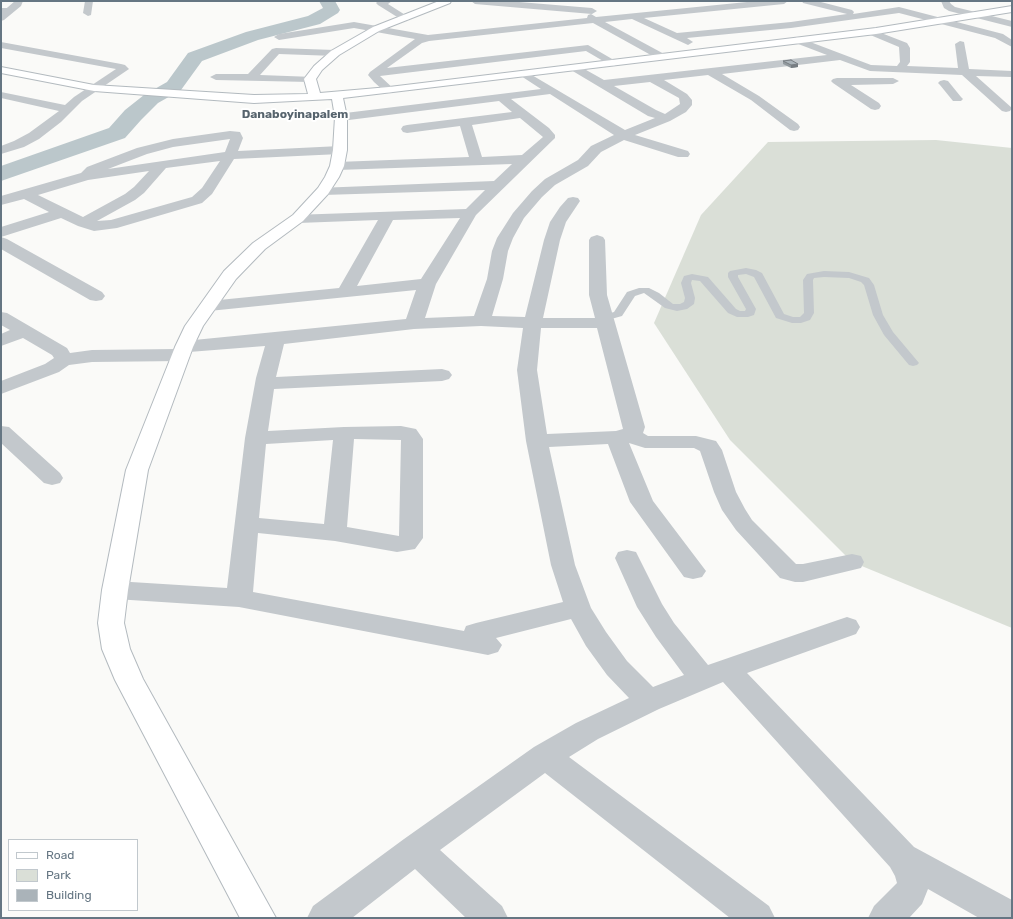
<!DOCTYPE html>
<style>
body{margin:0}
#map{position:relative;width:1013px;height:919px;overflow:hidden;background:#fafaf8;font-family:Rubik,sans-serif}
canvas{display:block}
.frame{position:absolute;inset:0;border:2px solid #657683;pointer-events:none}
.legend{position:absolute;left:8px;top:839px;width:130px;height:72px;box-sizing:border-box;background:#fff;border:1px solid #c1c8cd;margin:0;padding:5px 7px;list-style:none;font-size:12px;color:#657683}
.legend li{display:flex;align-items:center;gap:8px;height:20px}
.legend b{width:20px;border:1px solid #c1c8cd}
</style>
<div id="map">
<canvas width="1013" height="919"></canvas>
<div class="frame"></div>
<ul class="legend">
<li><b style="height:5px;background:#fff"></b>Road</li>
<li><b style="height:11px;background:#dadfd7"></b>Park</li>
<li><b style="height:11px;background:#aab3b9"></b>Building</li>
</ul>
</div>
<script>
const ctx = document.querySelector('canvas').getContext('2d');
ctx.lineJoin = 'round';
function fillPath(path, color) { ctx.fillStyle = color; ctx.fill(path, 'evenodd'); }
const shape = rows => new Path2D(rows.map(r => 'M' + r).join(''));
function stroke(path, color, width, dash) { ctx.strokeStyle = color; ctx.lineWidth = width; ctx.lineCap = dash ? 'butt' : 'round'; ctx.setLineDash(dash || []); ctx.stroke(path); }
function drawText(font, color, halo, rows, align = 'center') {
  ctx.font = font + ' Rubik,sans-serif'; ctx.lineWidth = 4; ctx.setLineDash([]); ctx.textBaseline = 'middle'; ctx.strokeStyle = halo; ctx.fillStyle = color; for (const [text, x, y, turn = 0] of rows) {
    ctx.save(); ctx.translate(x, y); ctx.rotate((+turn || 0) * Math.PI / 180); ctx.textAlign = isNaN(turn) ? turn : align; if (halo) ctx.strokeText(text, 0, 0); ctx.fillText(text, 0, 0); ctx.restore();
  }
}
fillPath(shape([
 [936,140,1012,148,1012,628,852,562,730,440,654,323,701,215,768,142]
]), '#dadfd7');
fillPath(shape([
 [319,1,335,1,340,10,338,13,320,24,258,40,202,61,181,90,158,103,141,120,125,138,1,181,1,166,109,128,125,110,144,95,167,82,188,53,246,32,308,16,323,8,319,1]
]), '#bbc7cb');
const secondary = shape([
 [439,1,451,1,450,3,379,31,339,55,322,70,316,79,320,93,389,87,876,28,1012,6,1012,12,876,34,343,98,347,117,347,150,344,166,339,177,328,194,303,221,265,249,236,279,203,326,193,347,148,470,128,590,124,623,130,649,143,679,276,918,240,918,115,680,102,649,98,623,102,590,126,470,175,347,185,326,224,271,253,243,293,215,318,188,325,177,330,166,333,150,335,117,332,99,254,103,94,91,1,73,1,67,94,85,254,95,308,94,304,79,314,66,331,51,373,27,439,1]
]);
stroke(secondary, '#b3babf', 2);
fillPath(shape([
 [1,8,12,8,15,10,12,12,1,12,1,8],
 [746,268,756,270,762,273,784,314,793,317,800,317,804,313,803,280,807,274,824,271,849,272,869,278,874,285,883,315,893,332,919,363,917,365,913,366,909,365,884,335,873,315,864,285,861,282,849,278,824,277,814,278,813,280,814,313,810,320,801,323,792,323,776,318,754,277,746,274,738,275,738,277,756,309,754,315,748,317,737,317,728,313,700,281,692,280,691,283,695,298,694,304,687,309,677,311,665,308,644,293,635,296,622,316,604,321,599,318,600,316,614,312,627,292,639,288,649,288,659,293,673,304,680,304,684,302,685,298,681,283,684,276,692,274,708,277,736,309,740,311,745,311,746,309,728,277,728,273,730,271,746,268]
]), '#c3c8cc');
fillPath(shape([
 [15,1,23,1,21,6,4,20,1,21,1,13,15,1],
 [85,1,93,1,91,15,88,16,83,13,85,1],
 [378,1,392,1,388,4,410,18,408,20,402,20,378,5,376,3,378,1],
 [471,1,507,1,592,8,597,11,592,14,475,4,471,1],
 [757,1,788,1,784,4,644,18,677,33,791,22,847,14,803,3,802,1,817,1,852,10,854,12,853,14,899,7,1003,34,1012,40,1012,47,995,38,899,13,791,28,687,38,693,42,688,45,632,19,605,22,666,55,667,57,666,59,658,59,593,23,429,41,422,43,387,68,588,45,619,63,614,66,610,65,586,51,380,76,395,90,393,92,389,93,385,92,374,82,368,75,370,72,415,39,354,28,279,40,274,37,279,34,354,22,428,35,587,18,588,15,591,14,596,17,757,1],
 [941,1,949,1,951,4,955,7,1012,21,1012,27,949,11,944,8,941,1],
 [871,29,907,43,910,48,910,62,907,66,958,68,955,44,960,41,964,42,969,69,1012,71,1012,77,976,76,1012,108,1010,111,1006,112,1002,111,962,75,870,71,840,60,722,74,759,96,798,124,800,127,798,130,794,131,790,130,751,100,708,75,664,80,687,94,692,100,692,105,686,112,670,121,635,135,688,151,690,154,688,157,678,157,624,140,601,152,588,166,555,185,542,197,524,218,513,238,508,251,503,279,492,316,525,317,544,240,550,222,560,207,568,198,573,197,578,198,580,201,566,222,560,240,543,318,595,318,589,295,589,240,591,237,597,235,603,237,605,240,607,295,645,427,643,433,648,436,696,436,716,441,722,450,736,492,745,509,752,520,796,564,803,564,852,554,861,556,864,562,861,568,803,582,795,582,780,578,736,530,722,510,714,492,700,451,694,448,645,448,629,443,653,501,706,571,702,577,693,579,684,577,630,502,608,444,549,447,575,565,591,608,606,632,627,661,653,687,684,675,656,637,637,607,615,558,618,552,627,550,636,552,662,604,674,623,708,665,838,620,847,617,856,620,860,627,856,634,747,673,914,847,1012,900,1012,918,979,918,928,889,922,904,909,918,868,918,874,906,897,883,895,876,890,867,723,682,659,709,598,739,569,757,769,906,775,918,730,918,545,773,440,850,502,906,508,918,466,918,415,869,352,918,307,918,313,906,404,839,534,747,576,723,629,698,607,675,586,646,571,619,496,638,502,645,498,652,488,655,239,607,115,599,106,596,102,590,106,584,115,581,227,588,245,438,256,378,265,346,189,352,191,355,188,359,181,361,92,362,69,365,59,372,1,394,1,381,45,364,54,358,52,355,23,338,1,346,1,334,10,330,1,325,1,312,7,313,67,348,70,353,92,350,176,349,175,347,177,343,184,341,406,319,416,290,209,311,203,310,200,306,203,302,209,301,339,288,378,220,298,223,293,221,290,218,293,215,466,209,485,190,323,195,318,194,316,191,318,188,494,181,512,164,337,170,332,169,330,166,332,163,337,162,469,157,460,126,407,133,403,132,401,129,403,126,407,125,512,112,499,101,341,121,337,120,335,117,337,114,541,89,521,76,519,74,525,71,625,130,655,118,648,116,571,70,570,68,571,66,579,66,604,80,827,55,793,42,792,40,797,37,871,65,897,66,900,62,899,47,868,34,866,32,871,29],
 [650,82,679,98,680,104,665,114,656,110,614,86,650,82],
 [550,94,614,135,591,146,578,160,545,179,532,191,513,213,497,238,492,251,487,279,474,316,425,318,436,284,476,215,555,138,555,135,549,128,511,99,550,94],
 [520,118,543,137,522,155,482,157,472,125,520,118],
 [460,218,421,279,357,286,393,220,460,218],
 [481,326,523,328,517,370,526,441,551,565,563,602,476,623,466,626,464,631,253,592,258,533,335,541,397,552,415,549,423,538,423,439,416,429,401,426,344,427,268,431,274,389,442,381,449,379,452,375,449,371,442,369,276,377,284,344,414,329,481,326],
 [541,328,597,328,623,429,616,431,547,434,537,370,541,328],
 [354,439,401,440,399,536,347,527,354,439],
 [333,440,324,524,259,518,266,444,333,440],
 [1,42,121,64,125,65,129,69,82,101,61,122,39,139,24,147,1,154,1,146,14,141,29,133,59,111,1,98,1,92,65,105,74,97,116,69,1,48,1,42],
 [276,48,335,50,340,53,335,56,279,54,260,75,314,77,316,79,310,82,216,80,210,77,216,74,248,74,272,49,276,48],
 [837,78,893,78,899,81,893,84,851,85,879,103,881,106,879,109,875,110,871,109,833,83,831,81,833,79,837,78],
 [944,80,948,81,961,97,963,99,961,101,953,101,940,85,938,83,940,81,944,80],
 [230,131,240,132,243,138,238,151,340,146,345,147,347,150,345,153,340,154,234,159,212,194,202,203,117,228,94,231,78,226,61,218,1,237,1,227,49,212,24,199,1,205,1,196,81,173,87,167,137,148,173,139,230,131],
 [230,139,225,152,108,169,147,154,173,147,230,139],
 [220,161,202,188,192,197,111,220,97,221,135,200,144,193,166,168,220,161],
 [149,171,134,187,125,194,83,217,38,195,88,180,149,171],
 [1,237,7,239,102,292,105,296,102,300,96,301,90,300,1,249,1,237],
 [1,426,9,427,60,473,63,478,60,483,52,485,44,483,1,443,1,426]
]), '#c3c8cc');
fillPath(secondary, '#fff');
fillPath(shape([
 [783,61,798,64,798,67,791,68,783,64]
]), '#929a9f');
fillPath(shape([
 [798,64,798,67,791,68,791,65]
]), '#777d82');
const building = shape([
 [791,60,798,64,791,65,783,61,791,60]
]);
fillPath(building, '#aab3b9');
stroke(building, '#777d82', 1);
drawText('bold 12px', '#57646e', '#fff', [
 ["Danaboyinapalem",295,115]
]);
</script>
